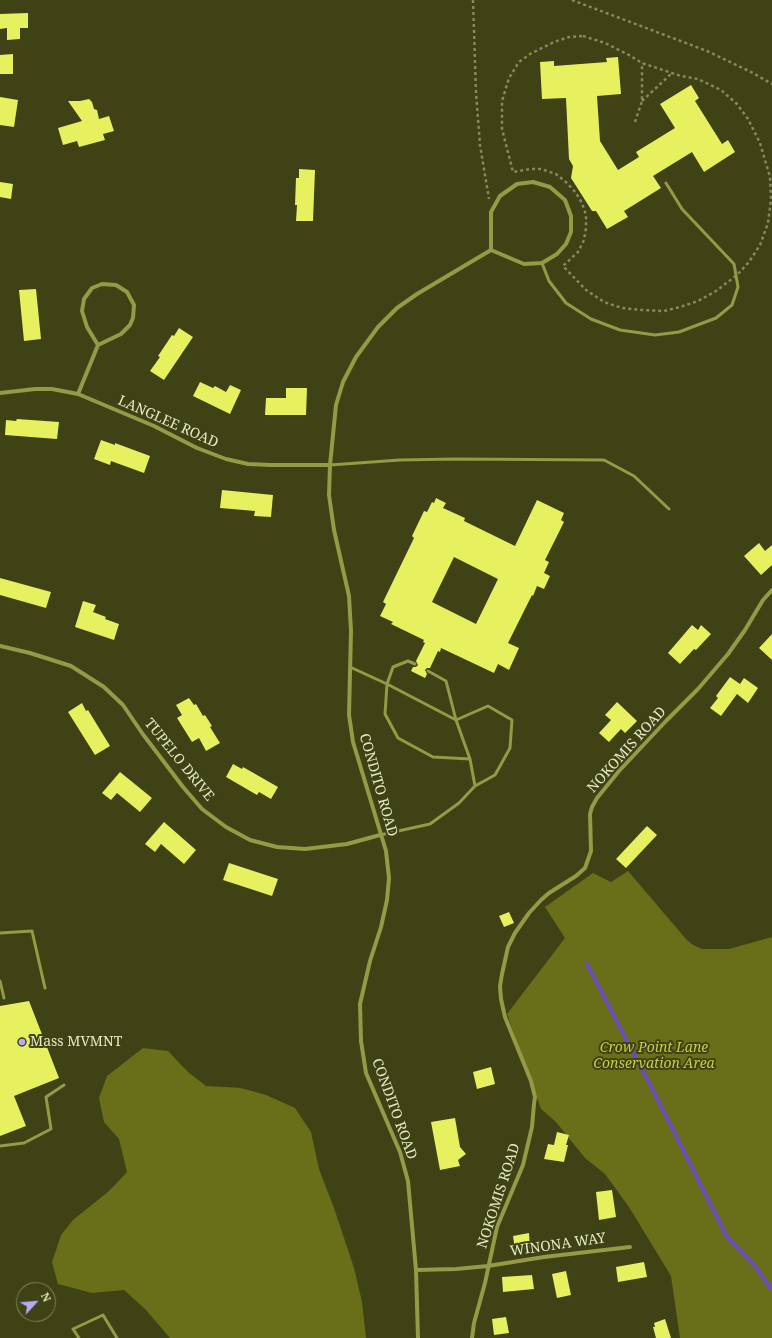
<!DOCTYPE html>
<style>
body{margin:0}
#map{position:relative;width:772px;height:1338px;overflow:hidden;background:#3f4215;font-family:"Noto Serif",serif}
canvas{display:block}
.north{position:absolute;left:16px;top:1282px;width:40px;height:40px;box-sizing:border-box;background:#3f4215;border:1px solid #818559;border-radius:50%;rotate:64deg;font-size:11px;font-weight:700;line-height:16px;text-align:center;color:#e5eac0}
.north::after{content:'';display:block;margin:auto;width:14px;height:18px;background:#b9aaf7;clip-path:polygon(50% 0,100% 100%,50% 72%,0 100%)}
</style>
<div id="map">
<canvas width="772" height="1338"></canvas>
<div class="north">N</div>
</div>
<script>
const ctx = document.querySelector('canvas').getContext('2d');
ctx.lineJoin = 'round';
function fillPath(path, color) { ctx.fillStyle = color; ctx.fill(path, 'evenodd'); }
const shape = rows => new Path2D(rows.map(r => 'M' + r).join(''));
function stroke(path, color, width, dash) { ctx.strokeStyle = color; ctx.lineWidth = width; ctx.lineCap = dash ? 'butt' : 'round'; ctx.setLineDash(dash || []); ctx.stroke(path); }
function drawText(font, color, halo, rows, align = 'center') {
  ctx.font = font + ' "Noto Serif",serif'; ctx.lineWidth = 4; ctx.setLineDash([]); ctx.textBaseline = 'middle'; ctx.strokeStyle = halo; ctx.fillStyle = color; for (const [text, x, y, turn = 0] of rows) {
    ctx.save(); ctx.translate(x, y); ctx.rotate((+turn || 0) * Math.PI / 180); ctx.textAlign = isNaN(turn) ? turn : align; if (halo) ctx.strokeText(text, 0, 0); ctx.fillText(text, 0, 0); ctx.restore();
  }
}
fillPath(shape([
 [628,871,686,939,693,945,702,949,729,949,772,937,772,1338,680,1338,671,1276,629,1207,605,1174,585,1158,556,1122,541,1109,507,1014,565,938,545,907,593,873,611,882],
 [143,1048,168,1051,188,1072,206,1086,241,1088,266,1095,295,1108,311,1132,319,1169,334,1208,354,1268,362,1302,366,1338,170,1338,145,1309,124,1290,92,1293,58,1284,52,1262,61,1235,73,1220,109,1191,127,1172,119,1139,104,1122,99,1098,107,1076]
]), '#696e19');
stroke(shape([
 [587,964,660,1104,727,1237,754,1265,772,1290]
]), '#6c4dbb', 4);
fillPath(shape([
 [28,13,28,28,20,28,20,39,7,40,7,28,0,29,0,14],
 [13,54,13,74,0,74,0,55],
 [618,57,621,94,597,96,600,141,618,170,639,157,636,152,675,128,660,104,691,85,699,98,695,101,722,144,728,140,735,152,704,172,692,152,653,176,661,188,624,211,628,217,607,229,596,211,592,211,571,178,573,166,569,159,566,98,542,99,540,62,554,61,554,66,607,62,606,58],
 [0,97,18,100,14,127,0,125],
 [89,99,92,102,94,109,97,110,99,119,109,116,114,131,103,134,105,140,79,147,77,141,63,145,58,128,82,121,68,101,80,101],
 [299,169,315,170,313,221,296,221,297,205,295,205,296,178,299,178],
 [0,182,13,184,11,199,0,197],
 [36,289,41,339,24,341,19,290],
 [179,328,193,337,164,380,150,371,160,357,158,356,172,335,174,336],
 [200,382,213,388,215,386,226,392,230,385,241,390,230,414,193,396],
 [286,388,307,388,306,415,265,415,266,398,286,398],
 [17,419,59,422,57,439,5,435,6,420,16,421],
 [101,440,115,445,115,443,150,456,144,473,111,461,110,465,94,459],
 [222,490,273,495,271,517,254,516,255,511,220,508],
 [436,498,446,503,443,508,465,518,464,521,515,546,537,500,564,513,561,520,564,522,545,560,549,562,544,573,550,576,544,589,537,586,533,596,532,595,508,643,519,648,509,670,498,664,494,673,441,648,440,652,438,651,430,668,427,668,425,670,427,674,425,678,411,671,413,667,416,667,418,665,416,661,425,643,423,642,424,640,391,624,393,622,380,616,386,604,383,602,414,538,412,536,424,511,427,512,432,502,434,503],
 [454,557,498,579,476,624,432,602],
 [759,543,765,551,772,545,772,565,761,575,744,556],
 [0,578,51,592,46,608,0,595],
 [83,601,96,605,93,612,106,617,105,619,119,624,114,640,75,627],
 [692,625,698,630,701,625,711,634,696,650,694,649,680,664,668,653],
 [772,634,772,660,759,648],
 [730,677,740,684,744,678,758,688,748,703,737,694,721,716,710,708,718,698,716,696],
 [189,698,194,705,196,704,203,716,205,715,212,726,210,727,220,743,206,751,199,738,192,742,177,718,182,715,176,705],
 [617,702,637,721,625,733,621,729,609,742,599,733,611,720,605,715],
 [82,703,86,711,88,710,110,746,95,755,68,712],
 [233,764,242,769,243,767,278,787,271,799,259,792,257,795,226,777],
 [120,772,152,798,140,812,117,793,111,800,102,793],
 [164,822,196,850,184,864,161,844,155,852,145,844],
 [647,826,657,835,626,868,616,859],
 [229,863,278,879,272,896,223,880],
 [509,912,514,923,504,927,499,916],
 [29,1001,59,1078,14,1096,26,1126,0,1136,0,1006],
 [491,1067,495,1084,477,1089,473,1072],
 [455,1118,460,1147,466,1154,458,1160,460,1166,440,1170,431,1122],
 [557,1132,569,1135,566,1145,568,1145,564,1162,544,1159,548,1144,554,1145],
 [612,1190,616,1217,599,1220,596,1192],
 [529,1233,530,1248,515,1250,513,1236],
 [644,1262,647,1277,618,1282,616,1267],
 [566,1271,571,1295,557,1298,552,1274],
 [532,1275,534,1289,503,1292,502,1277],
 [506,1317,509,1333,494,1335,492,1319],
 [665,1319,671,1338,656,1338,653,1327,655,1327,654,1323]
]), '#e7f05f');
stroke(shape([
 [473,0,476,93,480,145,489,199],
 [572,0,707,51,751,72,772,84],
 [583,36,605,43,629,55,642,63,681,76,698,79,721,90,737,104,748,119,760,143,770,177,771,200,768,223,760,245,749,262,737,275,716,291,698,301,680,307,664,311,641,310,622,308,604,302,586,290,563,266,578,252,584,240,586,228,586,215,582,203,576,193,567,183,556,174,541,169,530,169,513,172,502,129,502,101,509,78,519,62,530,54,554,42,569,37,583,36],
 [642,101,672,73],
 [635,122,642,101,642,63]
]), '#85895d', 2.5, [3, 3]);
stroke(shape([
 [542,263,549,281,566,303,591,319,620,330,655,335,679,332,716,318,732,305,738,287,734,264,682,209,666,183],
 [330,465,400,460,456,459,604,460,634,476,669,509],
 [415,664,408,661,393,667,387,684,385,714,398,738,433,757,470,759],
 [350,667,387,684,456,720,488,706,512,720,510,748,495,775,475,786,459,803,430,824,380,835],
 [428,671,446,681,456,720,470,759,475,786],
 [0,933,32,931,45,988],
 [0,981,4,998],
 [0,1146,24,1143,51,1129,46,1097,64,1085],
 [79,1338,73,1329,103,1315,117,1338]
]), '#949a45', 3);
stroke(shape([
 [533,182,550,187,565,200,571,216,571,232,566,244,557,254,542,263,524,264,491,250,491,212,500,196,517,184,533,182],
 [0,393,35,389,52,389,78,394,154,426,197,448,226,459,248,464,271,465,330,465],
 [78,394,98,345,87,327,82,311,84,299,92,288,102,284,116,285,127,292,134,305,133,318,130,325,121,334,98,345],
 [0,646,30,653,71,666,104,687,123,705,142,733,183,787,202,809,226,827,250,840,277,847,305,849,347,844,380,835],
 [416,1270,456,1269,488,1266,544,1257,630,1247],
 [418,1338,416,1270,408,1181,400,1152,366,1073,361,1041,360,1004,370,961,381,927,387,900,389,878,386,851,353,742,349,715,351,631,349,596,334,530,329,495,330,465,336,405,343,382,356,357,378,327,397,308,417,294,491,250],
 [472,1338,474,1323,485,1283,497,1227,523,1165,532,1127,534,1104,535,1097,531,1081,505,1017,501,999,500,986,502,974,508,947,515,933,529,913,541,900,549,893,576,876,585,868,591,851,590,814,592,807,597,798,619,771,666,721,698,689,728,654,745,630,763,600,772,590]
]), '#949a45', 4);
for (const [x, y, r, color] of [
 [22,1042,4,"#b9aaf7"]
]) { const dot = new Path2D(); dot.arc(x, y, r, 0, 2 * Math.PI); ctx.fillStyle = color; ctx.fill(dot); stroke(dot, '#3f4215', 1.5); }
drawText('14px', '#e5eac0', '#3f4215', [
 ["LANGLEE ROAD",168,422,24],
 ["NOKOMIS ROAD",627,750,-48],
 ["TUPELO DRIVE",179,760,51],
 ["CONDITO ROAD",378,785,74],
 ["CONDITO ROAD",394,1109,70],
 ["NOKOMIS ROAD",499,1196,-72],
 ["WINONA WAY",558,1245,-8]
]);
drawText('14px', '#e5eac0', '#3f4215', [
 ["Mass MVMNT",30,1042]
], 'left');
drawText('italic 14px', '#c5cd43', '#3f4215', [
 ["Crow Point Lane",654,1048],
 ["Conservation Area",654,1064]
]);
</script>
